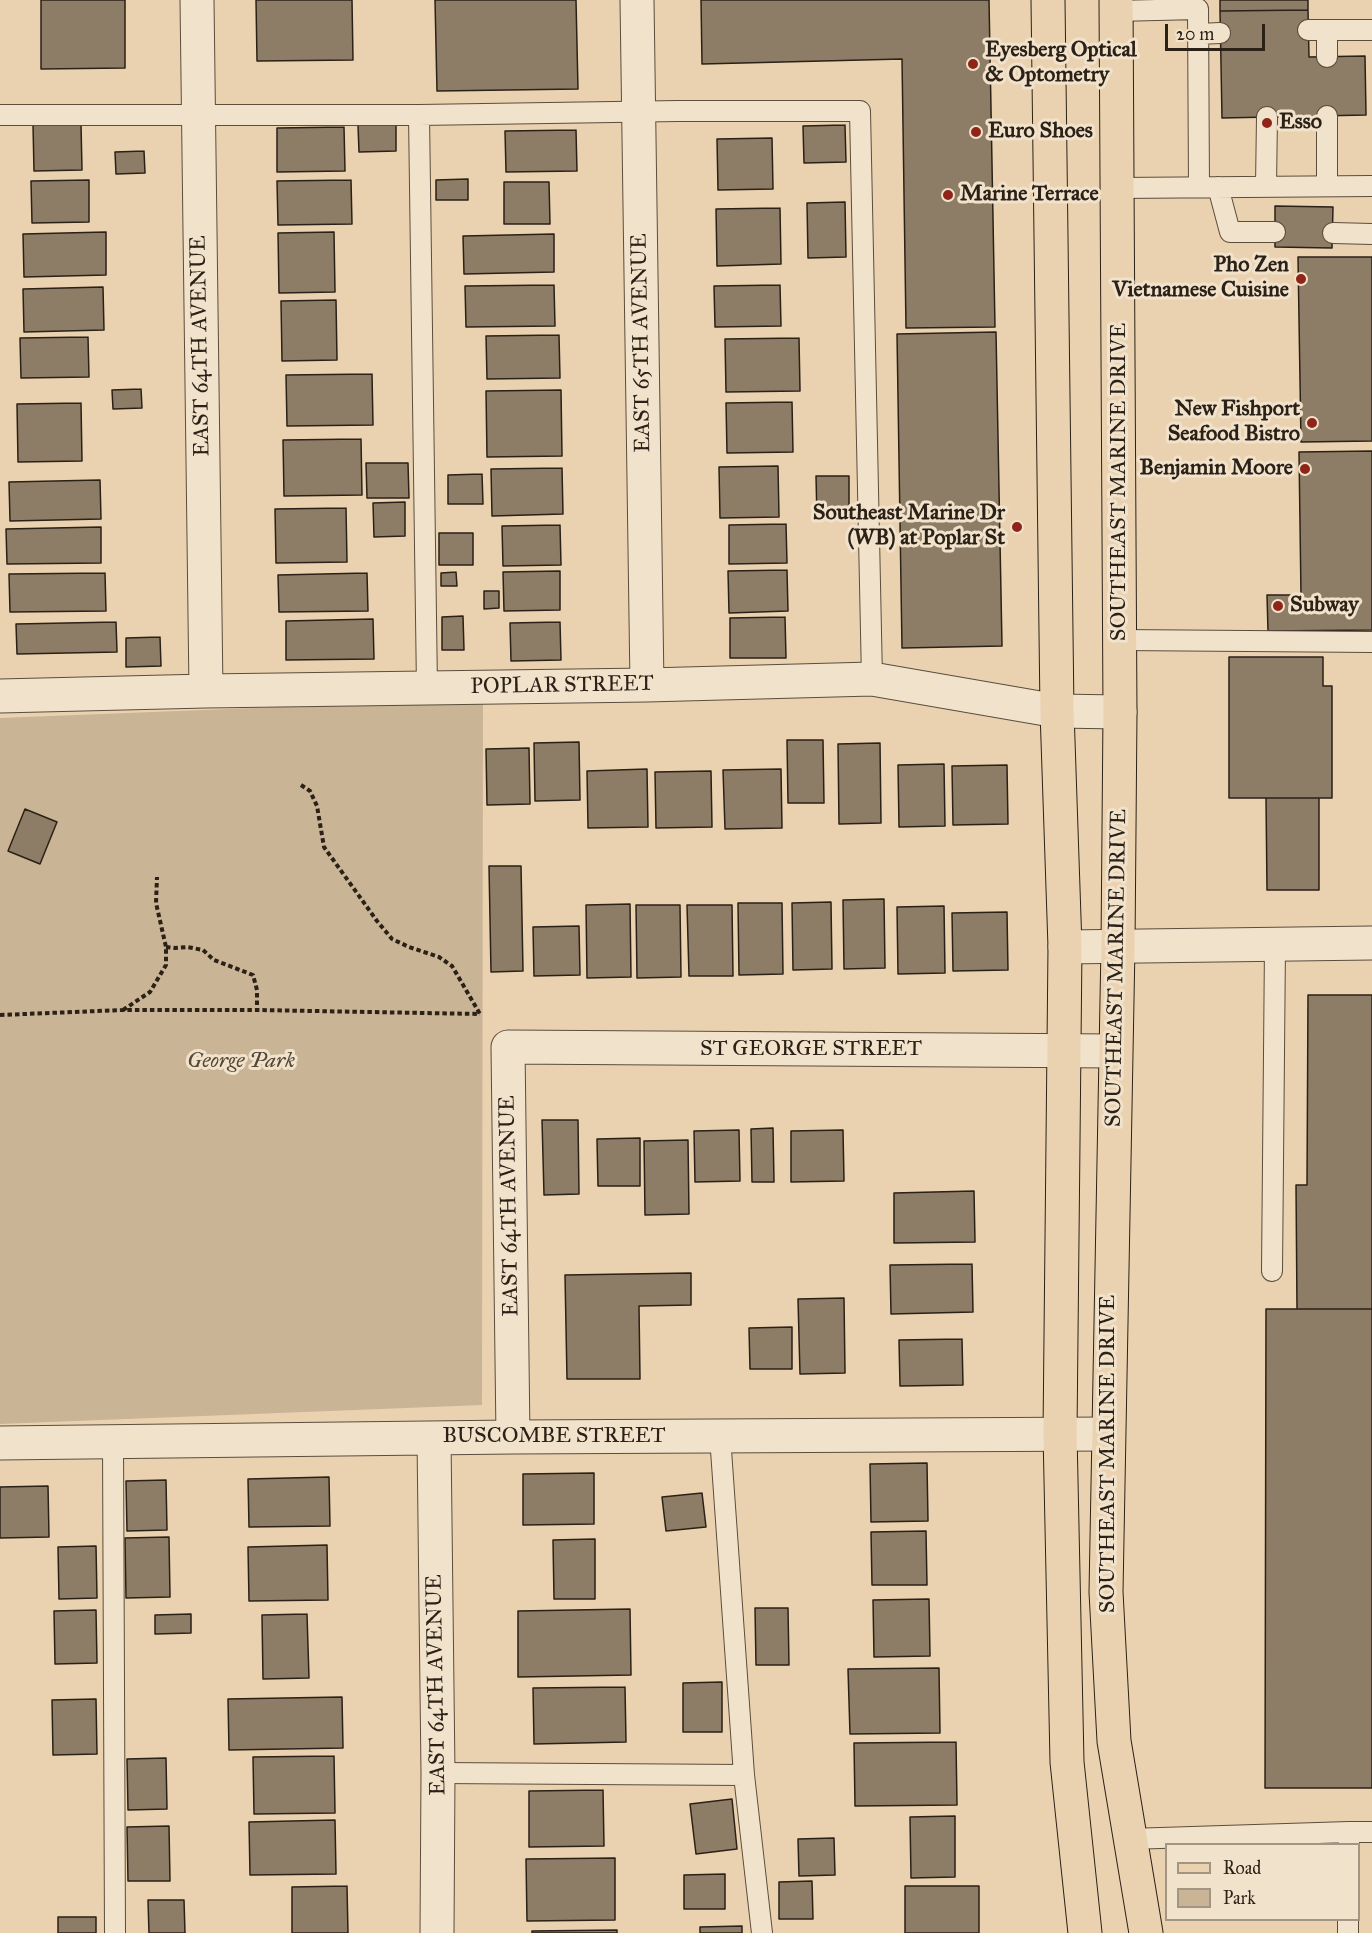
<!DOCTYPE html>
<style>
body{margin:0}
#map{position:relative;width:1372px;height:1933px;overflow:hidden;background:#ead2b0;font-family:"IM FELL Great Primer",serif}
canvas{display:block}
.legend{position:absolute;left:1165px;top:1843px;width:195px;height:78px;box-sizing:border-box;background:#f1e2cc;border:2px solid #a29583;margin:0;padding:8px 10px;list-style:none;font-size:18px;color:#2b2116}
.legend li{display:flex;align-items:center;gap:12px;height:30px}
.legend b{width:30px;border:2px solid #a29583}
.scale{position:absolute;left:1165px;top:24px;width:100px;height:27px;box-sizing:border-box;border:3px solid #2b2116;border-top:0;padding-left:8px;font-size:18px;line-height:21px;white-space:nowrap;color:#2b2116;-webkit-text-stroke:4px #f1e2cc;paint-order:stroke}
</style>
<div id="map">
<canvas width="1372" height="1933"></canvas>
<ul class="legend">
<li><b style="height:8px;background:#ead2b0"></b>Road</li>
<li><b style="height:16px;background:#cab496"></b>Park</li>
</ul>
<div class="scale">20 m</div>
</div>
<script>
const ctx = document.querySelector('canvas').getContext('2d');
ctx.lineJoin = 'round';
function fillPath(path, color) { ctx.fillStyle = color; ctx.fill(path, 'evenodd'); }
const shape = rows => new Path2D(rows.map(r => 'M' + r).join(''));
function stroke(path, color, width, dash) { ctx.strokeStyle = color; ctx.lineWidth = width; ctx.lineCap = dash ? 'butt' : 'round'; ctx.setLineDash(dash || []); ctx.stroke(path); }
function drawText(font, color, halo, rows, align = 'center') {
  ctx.font = font + ' "IM FELL Great Primer",serif'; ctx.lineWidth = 6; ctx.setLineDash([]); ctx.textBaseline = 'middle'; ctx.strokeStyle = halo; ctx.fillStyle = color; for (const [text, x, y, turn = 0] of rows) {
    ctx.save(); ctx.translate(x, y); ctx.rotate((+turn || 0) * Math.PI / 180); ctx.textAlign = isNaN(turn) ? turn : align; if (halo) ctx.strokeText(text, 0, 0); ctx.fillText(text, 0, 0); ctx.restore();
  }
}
fillPath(shape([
 [483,699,482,1405,0,1424,0,718]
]), '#cab496');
const building = shape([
 [41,0,125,0,125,68,41,69,41,0],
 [256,0,352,0,353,60,257,61,256,0],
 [435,0,576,0,578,89,437,91,435,0],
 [701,0,989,0,995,327,906,328,902,59,702,64,701,0],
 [1220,0,1308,0,1308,10,1220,11,1220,0],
 [1308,10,1309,57,1365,56,1366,115,1222,118,1220,11,1308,10],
 [81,124,82,170,34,171,33,125,81,124],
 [396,124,396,151,359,152,358,125,396,124],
 [845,125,846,162,804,163,803,126,845,125],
 [344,127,345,171,277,172,277,128,344,127],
 [576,130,577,171,506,172,505,131,576,130],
 [772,138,773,189,718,190,717,139,772,138],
 [144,151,145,173,116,174,115,152,144,151],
 [468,179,468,200,436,200,436,180,468,179],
 [89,180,89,222,32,223,31,181,89,180],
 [351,180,352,224,278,225,277,181,351,180],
 [504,182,549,182,550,224,504,224,504,182],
 [845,202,846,257,808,258,807,203,845,202],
 [1275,206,1333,207,1332,248,1275,247,1275,206],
 [780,208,781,264,717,266,716,209,780,208],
 [106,232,106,275,24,277,23,234,106,232],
 [334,232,335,292,279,293,278,233,334,232],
 [554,234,554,272,464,274,463,236,554,234],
 [1298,257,1372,257,1372,441,1301,442,1298,257],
 [554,285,555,326,466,327,465,286,554,285],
 [780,285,781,326,715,327,714,286,780,285],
 [103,287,104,330,24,332,23,289,103,287],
 [336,300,337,360,282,361,281,301,336,300],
 [996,332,1002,646,902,648,897,334,996,332],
 [559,335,560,378,487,379,486,336,559,335],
 [88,337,89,377,21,378,20,338,88,337],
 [799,338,800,391,726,392,725,339,799,338],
 [372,374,373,425,287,426,286,375,372,374],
 [141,389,142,408,113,409,112,390,141,389],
 [561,390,562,456,487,457,486,391,561,390],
 [792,402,793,452,727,453,726,403,792,402],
 [81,403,82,461,18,462,17,404,81,403],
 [361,439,362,495,284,496,283,440,361,439],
 [1372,451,1372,630,1268,631,1267,595,1301,595,1299,452,1372,451],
 [366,463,408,463,409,498,367,498,366,463],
 [778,466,779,517,720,518,719,467,778,466],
 [562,468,563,514,492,516,491,469,562,468],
 [482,474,483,504,448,504,448,475,482,474],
 [816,476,849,476,849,518,817,519,816,476],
 [100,480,101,519,10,521,9,482,100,480],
 [405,502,405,536,374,537,373,503,405,502],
 [346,508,347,562,276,563,275,509,346,508],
 [786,524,787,563,729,564,729,525,786,524],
 [560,525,561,565,503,566,502,526,560,525],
 [101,527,101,563,7,564,6,529,101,527],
 [439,533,473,533,473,565,439,565,439,533],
 [787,570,788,611,729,613,728,571,787,570],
 [560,571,560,610,504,611,503,572,560,571],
 [456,572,457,586,441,586,441,573,456,572],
 [105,573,106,611,10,612,9,574,105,573],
 [367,573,368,611,279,612,278,575,367,573],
 [484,591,499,591,499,608,484,609,484,591],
 [463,616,464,650,442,650,442,617,463,616],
 [785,617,786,658,730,658,730,618,785,617],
 [373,619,374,659,286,660,286,621,373,619],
 [116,622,117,652,17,654,16,624,116,622],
 [560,622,561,660,511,661,510,623,560,622],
 [160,637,161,666,126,667,126,638,160,637],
 [1229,657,1323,657,1323,686,1332,686,1332,798,1229,798,1229,657],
 [787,740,823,740,824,803,788,803,787,740],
 [579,742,580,800,535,801,534,743,579,742],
 [880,743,881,823,839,824,838,744,880,743],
 [529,748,530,804,487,805,486,749,529,748],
 [944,764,945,826,899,827,898,765,944,764],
 [1007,765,1008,824,953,825,952,766,1007,765],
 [647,769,648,827,588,828,587,771,647,769],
 [781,769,782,828,725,829,723,770,781,769],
 [711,771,712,827,656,828,655,772,711,771],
 [1266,798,1319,798,1319,890,1267,890,1266,798],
 [25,809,57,822,40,864,8,851,25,809],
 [489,866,521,866,523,971,491,972,489,866],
 [884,899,885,968,844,969,843,900,884,899],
 [831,902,832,969,793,970,792,903,831,902],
 [738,903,782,903,783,974,739,975,738,903],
 [630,904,631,977,587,978,586,905,630,904],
 [636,905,680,905,681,977,637,978,636,905],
 [687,905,732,905,733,976,689,976,687,905],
 [944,906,945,973,898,974,897,907,944,906],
 [1007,912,1008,970,953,971,952,913,1007,912],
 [579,926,580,975,534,976,533,927,579,926],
 [1308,995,1372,995,1372,1309,1297,1309,1296,1185,1307,1185,1308,995],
 [542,1120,578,1120,579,1194,544,1195,542,1120],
 [773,1128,774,1182,752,1182,751,1129,773,1128],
 [739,1130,740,1181,695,1182,694,1131,739,1130],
 [843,1130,844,1181,791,1182,791,1131,843,1130],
 [640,1138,640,1186,598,1186,597,1139,640,1138],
 [688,1140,689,1214,645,1215,644,1141,688,1140],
 [974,1191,975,1242,894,1243,894,1193,974,1191],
 [972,1264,973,1312,891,1314,890,1265,972,1264],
 [691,1273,691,1305,639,1306,640,1379,567,1379,565,1275,691,1273],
 [844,1298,845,1373,800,1374,798,1299,844,1298],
 [1266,1309,1372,1309,1372,1788,1265,1788,1266,1309],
 [792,1327,792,1369,750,1369,749,1328,792,1327],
 [962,1339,963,1385,900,1386,899,1340,962,1339],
 [927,1463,928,1521,871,1522,870,1464,927,1463],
 [594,1473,594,1524,523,1525,523,1474,594,1473],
 [329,1477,330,1526,249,1527,248,1479,329,1477],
 [166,1480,167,1530,127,1531,126,1481,166,1480],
 [48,1486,49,1537,0,1538,0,1487,48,1486],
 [702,1493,706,1527,666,1531,662,1497,702,1493],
 [926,1531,927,1585,872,1585,871,1532,926,1531],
 [169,1537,170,1597,126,1598,125,1538,169,1537],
 [595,1539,595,1599,554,1599,553,1540,595,1539],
 [327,1545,328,1600,249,1601,248,1547,327,1545],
 [96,1546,97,1598,59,1599,58,1547,96,1546],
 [929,1599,930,1656,874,1657,873,1600,929,1599],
 [755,1608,788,1608,789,1665,756,1665,755,1608],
 [630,1609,631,1675,518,1677,518,1611,630,1609],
 [96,1610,97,1663,55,1664,54,1611,96,1610],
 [191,1614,191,1633,155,1634,155,1615,191,1614],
 [307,1614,309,1678,263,1679,262,1615,307,1614],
 [939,1668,940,1733,850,1734,848,1669,939,1668],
 [722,1682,722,1732,683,1732,683,1683,722,1682],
 [625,1687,626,1742,534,1744,533,1688,625,1687],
 [342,1697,343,1748,229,1750,228,1699,342,1697],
 [96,1699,97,1754,53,1755,52,1700,96,1699],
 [956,1742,957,1805,855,1806,854,1743,956,1742],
 [334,1756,335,1813,254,1814,253,1757,334,1756],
 [166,1758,167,1809,128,1810,127,1759,166,1758],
 [603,1790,604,1846,529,1847,529,1791,603,1790],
 [732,1799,737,1849,696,1854,690,1804,732,1799],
 [955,1816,955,1877,911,1878,910,1817,955,1816],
 [335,1820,336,1874,250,1875,249,1822,335,1820],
 [169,1826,170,1881,128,1881,127,1827,169,1826],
 [834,1838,835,1875,799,1876,798,1839,834,1838],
 [615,1858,615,1920,527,1921,526,1859,615,1858],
 [725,1874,725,1909,684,1909,684,1875,725,1874],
 [812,1881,813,1919,779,1919,779,1882,812,1881],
 [347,1886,348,1933,292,1933,292,1887,347,1886],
 [905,1886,979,1886,979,1933,905,1933,905,1886],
 [148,1900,184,1900,185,1933,149,1933,148,1900],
 [58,1917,96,1917,96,1933,58,1933,58,1917],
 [742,1926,742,1933,700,1933,700,1927,742,1926],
 [617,1930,617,1933,532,1933,532,1931,617,1930]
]);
fillPath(building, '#8e7d66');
stroke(building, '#2b2116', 1.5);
const lane = shape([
 [1116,11,1198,9,1199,187],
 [1308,30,1372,30],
 [1199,34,1220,33],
 [1327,57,1327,30],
 [0,115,419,115,678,111,860,111,872,679],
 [419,115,427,688],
 [1327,116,1327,186],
 [1266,186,1267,117],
 [1218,187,1230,232,1275,232],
 [1118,188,1372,186],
 [1333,233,1372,234],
 [1121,640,1372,642],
 [1272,1271,1275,944],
 [720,1436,744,1775,762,1933],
 [113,1441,115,1933],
 [438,1773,744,1775],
 [1349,1832,1372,1832],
 [1129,1839,1349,1832,1349,1844],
 [1348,1933,1348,1920]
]);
const street = shape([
 [197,0,206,691],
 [637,0,647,685],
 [0,696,206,691,647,685,872,679,1057,711,1120,712],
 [1065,947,1372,943],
 [513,1437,508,1047,1115,1051],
 [434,1438,438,1773,437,1933],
 [0,1443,513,1437,1108,1434]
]);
const primary = shape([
 [1048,0,1057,711,1065,947,1060,1433,1067,1762,1085,1933],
 [1116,0,1120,712,1118,946,1106,1592,1114,1741,1146,1933]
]);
stroke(lane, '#5b4d3c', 22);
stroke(street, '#5b4d3c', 35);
stroke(primary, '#2b2116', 35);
stroke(shape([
 [301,785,310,791,317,806,324,847,377,921,392,939,409,947,439,957,452,966,480,1014],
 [166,947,175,948,187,947,203,950,214,960,253,975,257,990,257,1010],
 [123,1010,150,992,166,965,166,947,156,903,157,877],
 [0,1015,123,1010,257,1010,480,1014]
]), '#2b2116', 4, [4.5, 3]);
stroke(lane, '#f1e2cc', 20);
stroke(street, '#f1e2cc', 33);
stroke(primary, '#ead2b0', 33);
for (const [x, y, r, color] of [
 [973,64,6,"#8f2418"],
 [1267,123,6,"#8f2418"],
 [976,132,6,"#8f2418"],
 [948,195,6,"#8f2418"],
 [1301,279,6,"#8f2418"],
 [1312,423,6,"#8f2418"],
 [1305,469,6,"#8f2418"],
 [1017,527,6,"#8f2418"],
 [1278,606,6,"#8f2418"]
]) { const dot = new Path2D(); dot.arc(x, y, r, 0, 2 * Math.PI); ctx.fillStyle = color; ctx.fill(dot); stroke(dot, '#f1e2cc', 2); }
drawText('bold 22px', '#2b2116', '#f1e2cc', [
 ["Eyesberg Optical",985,51],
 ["& Optometry",985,76],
 ["Esso",1279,123],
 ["Euro Shoes",988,132],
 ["Marine Terrace",960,195],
 ["Pho Zen",1289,266,"right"],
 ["Vietnamese Cuisine",1289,291,"right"],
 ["New Fishport",1300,410,"right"],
 ["Seafood Bistro",1300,435,"right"],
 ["Benjamin Moore",1293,469,"right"],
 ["Southeast Marine Dr",1005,514,"right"],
 ["(WB) at Poplar St",1005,539,"right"],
 ["Subway",1290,606]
], 'left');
drawText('22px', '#2b2116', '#f1e2cc', [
 ["EAST 65TH AVENUE",642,343,-91],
 ["EAST 64TH AVENUE",201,346,-91],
 ["SOUTHEAST MARINE DRIVE",1120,482,-90],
 ["POPLAR STREET",562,686,-1],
 ["SOUTHEAST MARINE DRIVE",1117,968,-89],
 ["ST GEORGE STREET",811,1050],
 ["EAST 64TH AVENUE",510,1206,-91],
 ["BUSCOMBE STREET",554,1437],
 ["SOUTHEAST MARINE DRIVE",1109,1454,-90],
 ["EAST 64TH AVENUE",437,1685,-91]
]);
drawText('italic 22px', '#534636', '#f1e2cc', [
 ["George Park",241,1062]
]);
</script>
